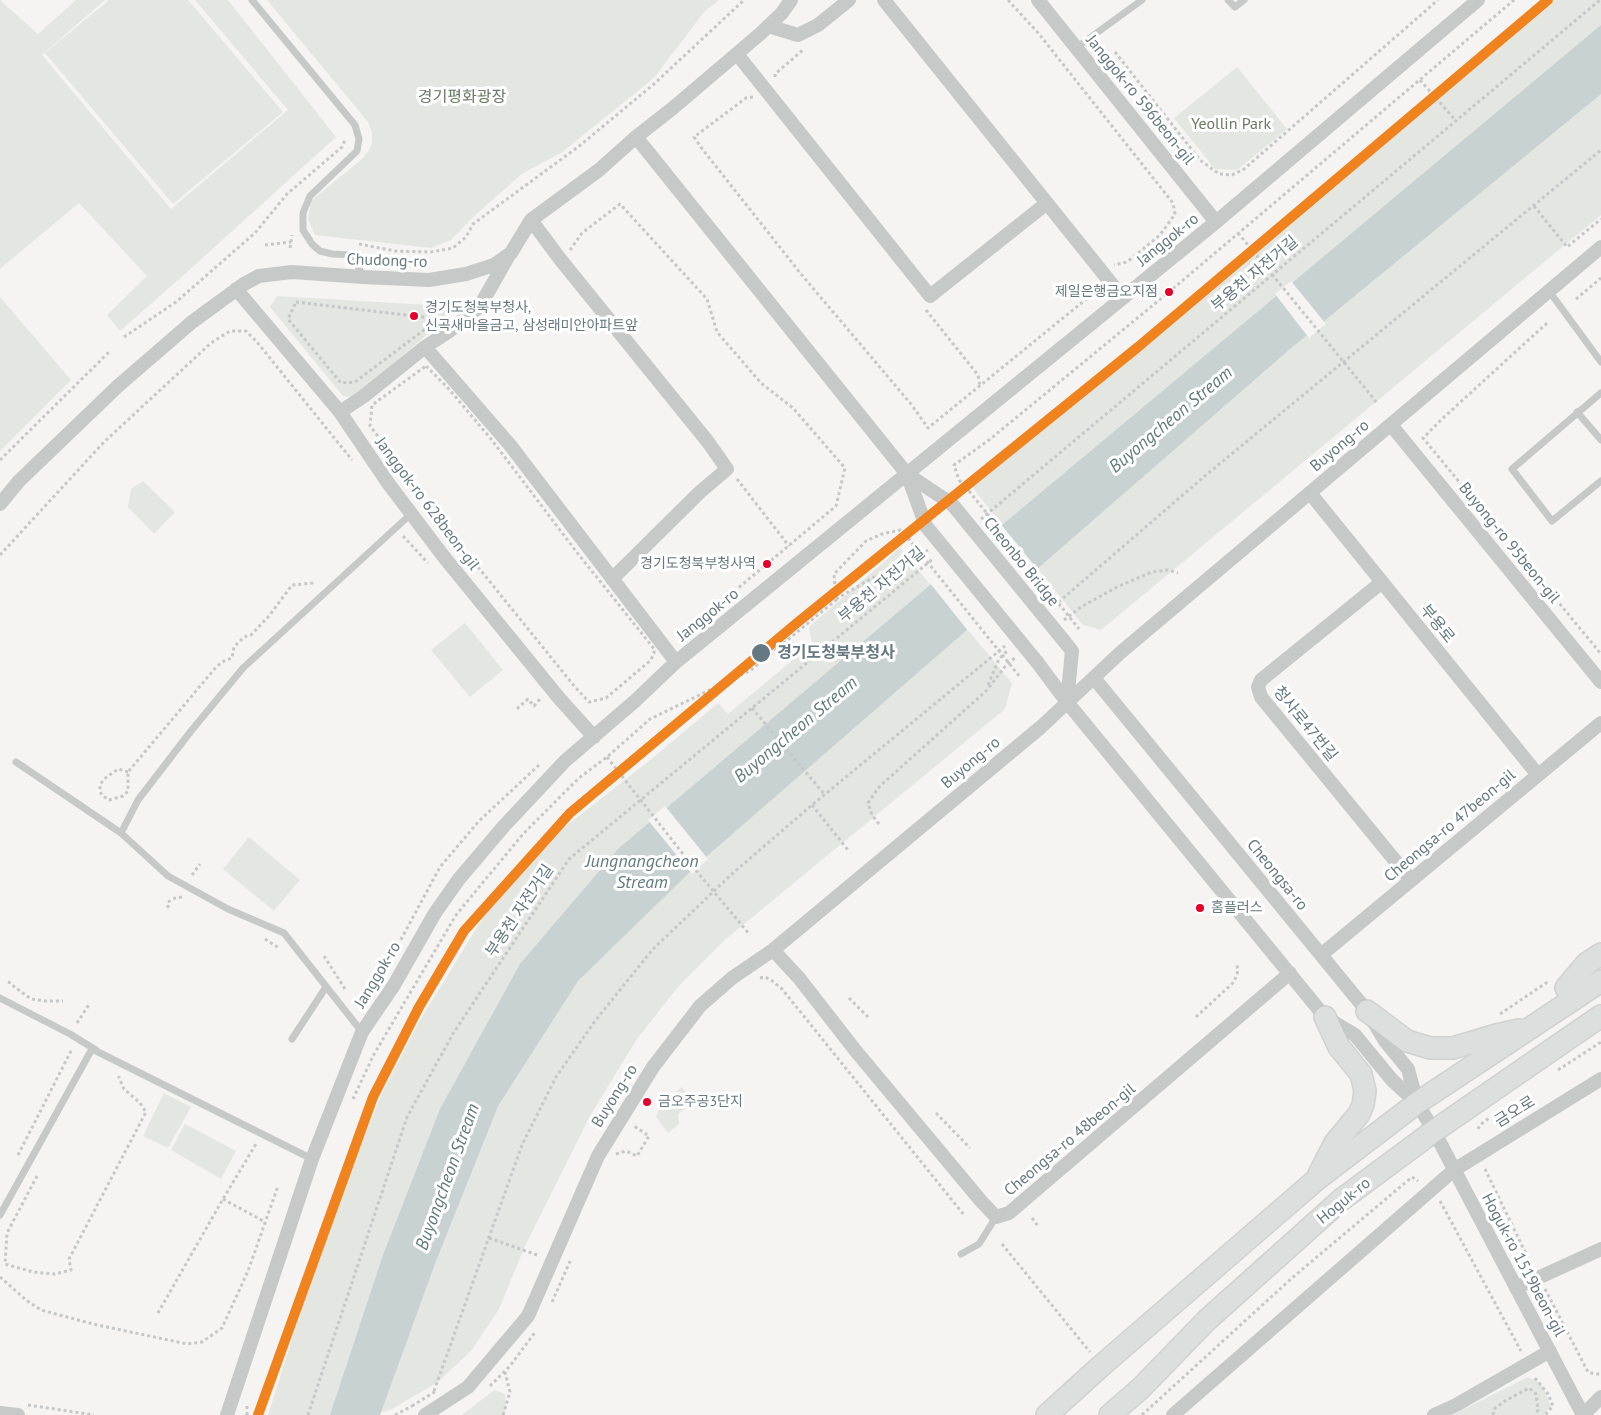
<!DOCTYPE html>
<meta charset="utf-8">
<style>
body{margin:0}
canvas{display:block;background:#f5f4f3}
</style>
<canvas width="1601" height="1415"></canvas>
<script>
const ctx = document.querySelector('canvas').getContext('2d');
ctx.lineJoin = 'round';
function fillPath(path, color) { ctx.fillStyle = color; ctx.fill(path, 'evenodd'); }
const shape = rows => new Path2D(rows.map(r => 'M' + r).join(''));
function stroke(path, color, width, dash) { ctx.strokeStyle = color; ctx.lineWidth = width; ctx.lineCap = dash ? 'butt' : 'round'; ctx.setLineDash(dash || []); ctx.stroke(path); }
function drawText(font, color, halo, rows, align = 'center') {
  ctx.font = font + ' "PT Sans","Noto Sans KR",sans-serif'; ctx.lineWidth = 6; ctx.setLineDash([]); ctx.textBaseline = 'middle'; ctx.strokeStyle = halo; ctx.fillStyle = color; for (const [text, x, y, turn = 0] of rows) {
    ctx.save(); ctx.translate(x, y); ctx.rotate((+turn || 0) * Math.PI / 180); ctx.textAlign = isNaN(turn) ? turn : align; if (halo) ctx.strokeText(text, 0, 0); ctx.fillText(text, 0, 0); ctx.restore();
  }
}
fillPath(shape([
 [0,0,38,34,76,0,105,0,42,55,171,209,288,110,195,0,228,0,336,137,186,273,120,331,107,315,147,276,79,203,0,269],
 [109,0,188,0,283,112,173,204,45,53],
 [267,0,719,0,704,12,654,78,561,153,523,173,472,218,451,240,431,248,315,235,308,219,311,201,363,158,369,150,372,142,372,132,368,122],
 [1556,0,1601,0,1601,215,1101,630,1083,625,972,487],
 [1237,67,1287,129,1237,170,1215,169,1174,118],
 [277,296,444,306,447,317,355,397,343,396,270,307],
 [0,297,71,380,0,451],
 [143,481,175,512,154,534,128,507,131,489],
 [900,548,1012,683,1005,709,726,939,677,988,637,1039,591,1114,525,1246,499,1309,471,1351,438,1382,392,1409,373,1415,268,1415,329,1223,383,1091,419,1022,479,924,529,855,649,761,718,703,728,714,812,644,809,627],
 [465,623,503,670,470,697,431,650],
 [249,837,300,880,274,911,223,869],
 [682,1087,694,1102,678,1114,679,1124,668,1133,656,1117,662,1101],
 [164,1093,191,1107,168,1148,143,1136],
 [185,1124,236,1151,221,1179,171,1150],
 [1528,1377,1539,1382,1544,1389,1551,1406,1543,1415,1452,1415],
 [494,1390,505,1394,506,1407,503,1415,462,1415]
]), '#e4e6e1');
fillPath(shape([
 [1601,25,1601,94,1290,349,699,863,578,981,498,1106,436,1261,380,1415,330,1415,383,1255,440,1109,520,964,618,849,923,591]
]), '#c8d2d3');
fillPath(shape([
 [1291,281,1326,324,1309,338,1275,294],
 [1000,523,1039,571,969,632,929,582],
 [665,806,708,859,692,874,648,820]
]), '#f5f4f3');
const primary = shape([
 [1566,988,1587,963,1601,954],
 [1367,1011,1407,1041,1430,1048,1453,1048,1496,1035,1519,1030],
 [1319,1174,1335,1143,1359,1114,1363,1105,1365,1091,1361,1074,1339,1047,1325,1017],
 [1047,1415,1101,1366,1316,1180,1417,1103,1601,981],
 [1110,1415,1141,1388,1207,1320,1341,1200,1434,1131,1601,1016]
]);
stroke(primary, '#d1d1d1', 24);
stroke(shape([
 [1008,0,1039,34,1173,203,1175,214,1160,235,1127,262,1114,265],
 [1115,52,1200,160,1219,174,1232,175,1244,169,1438,0],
 [775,77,775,74,804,49],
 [1420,80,1456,121],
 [753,97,746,98,694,137,703,150,801,274,911,404,928,428,1090,296,1095,287],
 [1534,206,1567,247,1601,219],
 [1238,233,1253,251],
 [359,244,395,251,431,252,453,248,466,237,473,224,578,147,654,84,744,0],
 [265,245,291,242],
 [290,248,292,235],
 [570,250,582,233,620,204,707,299,717,332,761,383,793,408,845,468,836,506,688,630,683,630],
 [1576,299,1601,278],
 [296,302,431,318,436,321,355,382,341,383,288,319,296,302],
 [926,310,978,375,980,386],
 [1547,323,1442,419,1423,438,1601,654],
 [124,337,176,302,255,233,287,194,342,147,345,140],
 [426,366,448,388,491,439,575,550,655,650,651,660,606,698,589,702,575,687,457,541,422,492,370,426,372,405,426,366],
 [0,460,109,352],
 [737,479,789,546],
 [969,491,959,480,954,465,989,440,1169,292,1514,0],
 [981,519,1600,0],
 [403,536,428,563],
 [0,555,104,442,211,343,230,331,246,331,257,342,352,460],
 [836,599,876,576,928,550],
 [1054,606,1206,475,1601,150],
 [1064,620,1081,607,1117,587,1152,572,1168,570,1178,573],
 [988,685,999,659,1008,650],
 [752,708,825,795],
 [517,709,528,699,534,706,540,699],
 [128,772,118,769,104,779,100,785,100,792,103,796,109,800,123,796,128,791,128,772,217,666,224,661,232,658,234,647,244,637,251,635,269,616,292,585,314,583],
 [812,805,848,850],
 [879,824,872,815,868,803,879,787,987,690,1007,664,1016,657],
 [192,875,200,864],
 [168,908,168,902,175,898,182,897],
 [265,939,279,948],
 [398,945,440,867,479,821,539,765],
 [324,956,345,989],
 [760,978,765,977,771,980,782,989,964,1215],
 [8,982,11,983,12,985,31,999,46,1001,63,1001],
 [849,998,868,1017],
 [1500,1014,1549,981],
 [1196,1017,1234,982,1238,971,1237,965],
 [77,1023,90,1003],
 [1558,1070,1601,1042],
 [353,1099,373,1056,456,915,523,834,579,778,607,757,650,719,751,670,836,600,834,574,866,541,882,534,900,530,908,538],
 [936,1113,970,1148],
 [1478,1129,1480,1125,1489,1118],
 [616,1154,626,1151,637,1156,649,1136,634,1126,635,1124],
 [18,1155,72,1049],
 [1485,1169,1531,1264],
 [37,1176,7,1233,5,1264,33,1272,55,1274,71,1270,69,1259,146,1112,140,1103,124,1089,119,1078,119,1076],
 [223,1199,265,1222],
 [1440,1201,1521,1351],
 [1032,1218,1038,1226],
 [489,1238,537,1255],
 [1002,1244,1090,1352],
 [0,1277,26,1300,41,1310,93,1324,187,1344,202,1342,222,1328,248,1271,278,1186],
 [1545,1289,1588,1372,1595,1374,1601,1374],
 [552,1302,571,1259],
 [158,1313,223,1199,256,1144],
 [1535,1378,1548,1394,1553,1406,1545,1415],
 [490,1386,510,1366,536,1331],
 [434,1391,522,1145,556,1077,595,1021,653,949,733,873,812,805,1005,646],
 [28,1405,94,1415],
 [247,1415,247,1405],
 [308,1415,407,1117,454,1032,569,859,934,558],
 [395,1415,412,1406],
 [503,1415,510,1392,505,1372],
 [1142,1415,1292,1278,1412,1177,1418,1181],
 [1493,1415,1494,1409,1505,1401,1529,1388,1536,1394,1538,1410,1535,1415]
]), '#c5c7c8', 3, [3, 3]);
stroke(shape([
 [252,0,355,125,359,139,357,151,310,196,303,213,303,230,312,244,320,251,332,254,353,255,363,277],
 [1228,0,1235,7,1244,0],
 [1076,48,1142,0],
 [1549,291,1601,362],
 [1601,393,1512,469,1552,521,1601,481],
 [1577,412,1601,440],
 [16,762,121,833,168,876,228,909,284,933,362,1032],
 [121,833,138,800,191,731,243,668,412,513],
 [0,998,70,1034,96,1050],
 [292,1039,326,987],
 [0,1215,92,1049,312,1159],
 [961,1254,979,1244,996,1217]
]), '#c7c9c9', 7);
stroke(shape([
 [884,0,1123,298],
 [1038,0,1216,222],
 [768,26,798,35,818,25,849,0],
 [737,54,930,296,1047,203],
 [636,137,907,474,952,504],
 [531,220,560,259,708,442,727,469,700,492,612,579],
 [236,289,340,412,388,483,444,557,559,698,594,737],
 [425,347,510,445,676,662],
 [340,412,364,396,425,347,448,332,480,306,508,257],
 [1391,425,1601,682],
 [907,474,926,526],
 [1310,493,1538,775],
 [0,504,19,481,118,386,192,322,244,284,259,276,292,272,363,277,429,280,466,274,494,265,511,253,531,220,599,170,636,137,673,108,760,34,782,13,791,0],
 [1382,582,1261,680,1258,687,1261,697,1411,880],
 [1064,641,1072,651,1067,702],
 [1037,662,1067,702,1325,1017,1355,1035,1392,1080,1417,1103,1434,1131,1583,1415],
 [1094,678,1367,1011,1385,1041,1408,1069,1417,1103],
 [773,950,799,978,855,1050,981,1201,996,1217,1009,1213,1290,973],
 [1321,955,1601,723],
 [1516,1288,1601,1249],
 [0,1413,18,1415],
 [227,1415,312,1159,362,1032,394,985,435,913,459,879,504,826,565,761,635,701,676,662,1216,222,1478,0],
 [425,1415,468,1387,528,1316,598,1156,653,1067,700,1006,732,978,773,950,1041,727,1120,653,1601,247],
 [1173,1415,1454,1170,1601,1079],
 [1434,1415,1456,1405,1550,1351],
 [1583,1415,1601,1397]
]), '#c7c9c9', 14);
stroke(primary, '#dddede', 21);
stroke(shape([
 [1253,251,1378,404],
 [969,491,1079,629],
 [908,538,1020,677],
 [607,757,694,868,750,935],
 [412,1406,436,1391]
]), '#c5c7c8', 3, [3, 3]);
stroke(shape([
 [952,504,1064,641],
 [926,526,1037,662]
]), '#c7c9c9', 14);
stroke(shape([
 [258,1415,373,1097,419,1007,464,931,570,813,798,622,1138,347,1548,0]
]), '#f0831e', 10);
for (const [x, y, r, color] of [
 [1169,292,5,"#e4002b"],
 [414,316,5,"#e4002b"],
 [767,564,5,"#e4002b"],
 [761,653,10,"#667983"],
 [1200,908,5,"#e4002b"],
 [647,1102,5,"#e4002b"]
]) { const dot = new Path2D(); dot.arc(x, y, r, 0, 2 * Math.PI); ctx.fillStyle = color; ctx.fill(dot); stroke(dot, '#fff', 2); }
drawText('14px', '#667983', '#fff', [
 ["제일은행금오지점",1158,292,"right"],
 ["경기도청북부청사,",425,308],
 ["신곡새마을금고, 삼성래미안아파트앞",425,326],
 ["경기도청북부청사역",756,564,"right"],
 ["홈플러스",1211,908],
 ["금오주공3단지",658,1102]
], 'left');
drawText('16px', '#6b7a64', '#fff', [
 ["경기평화광장",462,97],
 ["Yeollin Park",1231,124]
]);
drawText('16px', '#667983', '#fff', [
 ["Janggok-ro 596beon-gil",1140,100,51],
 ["Janggok-ro",1168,240,-39],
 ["Chudong-ro",387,261,2],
 ["부용천 자전거길",1255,274,-40],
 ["Buyong-ro",1340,446,-40],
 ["Janggok-ro 628beon-gil",427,504,53],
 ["Buyong-ro 95beon-gil",1509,543,51],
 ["Cheonbo Bridge",1021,562,51],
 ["부용천 자전거길",882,585,-40],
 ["Janggok-ro",708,615,-39],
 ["부용로",1437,624,51],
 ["청사로47번길",1305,724,51],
 ["Buyong-ro",971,763,-40],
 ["Cheongsa-ro 47beon-gil",1450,826,-40],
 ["Cheongsa-ro",1277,875,51],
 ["부용천 자전거길",520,911,-56],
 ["Janggok-ro",378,975,-59],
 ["Buyong-ro",615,1096,-58],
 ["금오로",1515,1112,-32],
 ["Cheongsa-ro 48beon-gil",1070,1140,-40],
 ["Hoguk-ro",1344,1201,-39],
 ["Hoguk-ro 1519beon-gil",1523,1265,62]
]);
drawText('bold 16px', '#667983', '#fff', [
 ["경기도청북부청사",777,653]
], 'left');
drawText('italic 18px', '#617b7f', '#fff', [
 ["Buyongcheon Stream",1171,420,-40],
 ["Buyongcheon Stream",796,730,-40],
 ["Jungnangcheon",642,862],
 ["Stream",642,883],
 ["Buyongcheon Stream",448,1177,-70]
]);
</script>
